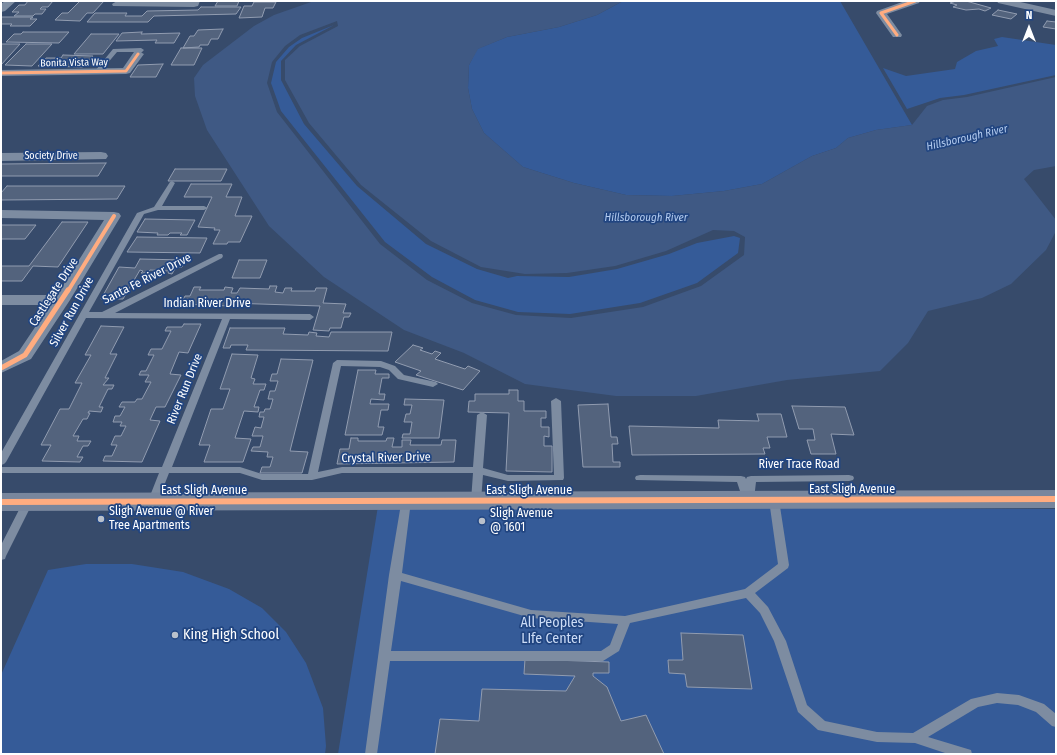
<!DOCTYPE html>
<style>
body{margin:0}
#map{position:relative;width:1057px;height:755px;overflow:hidden;background:#374b6b;font-family:"Fira Sans Condensed",sans-serif}
canvas{display:block}
.frame{position:absolute;inset:0;border:2px solid #fff;pointer-events:none}
.north{position:absolute;left:1009px;top:8px;width:40px;height:40px;-webkit-text-stroke:3px #214581;paint-order:stroke;rotate:0deg;font-size:11px;font-weight:700;line-height:16px;text-align:center;color:#fff}
.north::after{content:'';display:block;margin:auto;width:14px;height:18px;background:#fff;clip-path:polygon(50% 0,100% 100%,50% 72%,0 100%)}
</style>
<div id="map">
<canvas width="1057" height="755"></canvas>
<div class="frame"></div>
<div class="north">N</div>
</div>
<script>
const ctx = document.querySelector('canvas').getContext('2d');
ctx.lineJoin = 'round';
function fillPath(path, color) { ctx.fillStyle = color; ctx.fill(path, 'evenodd'); }
const shape = rows => new Path2D(rows.map(r => 'M' + r).join(''));
function stroke(path, color, width, dash) { ctx.strokeStyle = color; ctx.lineWidth = width; ctx.lineCap = dash ? 'butt' : 'round'; ctx.setLineDash(dash || []); ctx.stroke(path); }
function drawText(font, color, halo, rows, align = 'center') {
  ctx.font = font + ' "Fira Sans Condensed",sans-serif'; ctx.lineWidth = 3.5; ctx.setLineDash([]); ctx.textBaseline = 'middle'; ctx.strokeStyle = halo; ctx.fillStyle = color; for (const [text, x, y, turn = 0] of rows) {
    ctx.save(); ctx.translate(x, y); ctx.rotate((+turn || 0) * Math.PI / 180); ctx.textAlign = isNaN(turn) ? turn : align; if (halo) ctx.strokeText(text, 0, 0); ctx.fillText(text, 0, 0); ctx.restore();
  }
}
fillPath(shape([
 [623,1,840,1,912,125,876,130,848,138,836,148,812,156,762,184,724,191,672,196,626,195,574,183,523,167,484,133,472,109,468,88,469,65,477,49,507,37,559,27,597,15],
 [334,25,296,45,281,61,281,80,304,124,357,186,426,244,477,269,508,278,517,276,569,277,617,269,669,254,697,243,734,236,740,238,738,253,697,283,640,303,570,314,518,312,475,300,432,277,385,242,281,111,271,83,276,62,289,47,302,38],
 [1002,37,1056,45,1056,75,964,95,940,98,907,109,883,68,906,76,955,69,957,62,976,51,998,46,994,39],
 [378,506,1056,509,1056,754,338,754],
 [86,564,132,564,183,572,229,589,262,608,286,632,306,663,323,708,326,746,325,754,1,754,1,675,48,570]
]), '#355b98');
fillPath(shape([
 [314,1,623,1,597,15,559,27,507,37,478,49,469,65,468,88,472,109,484,133,523,167,574,183,626,195,672,196,724,191,762,184,812,156,836,148,848,138,876,130,912,125,927,106,943,100,967,97,1056,77,1056,166,1034,170,1024,179,1056,220,1056,231,1046,250,1011,284,982,298,928,311,908,343,880,371,787,380,696,396,616,396,525,384,464,353,404,330,324,277,269,226,207,130,195,96,194,78,203,65,254,26,274,15],
 [337,21,338,26,300,46,285,60,285,80,309,123,361,185,431,241,481,267,525,274,567,273,615,266,666,251,713,230,734,231,745,237,744,255,701,286,643,307,571,318,516,315,472,303,427,280,380,244,277,112,267,83,272,62,285,46,300,35]
]), '#3f5984');
const building = shape([
 [28,1,53,1,48,7,42,7,40,9,46,9,42,14,35,14,33,16,14,16,19,12,12,12,19,5,25,5,28,1],
 [80,1,104,1,93,13,87,13,80,21,55,20,62,13,68,13,80,1],
 [218,1,239,1,237,6,215,6,218,1],
 [956,1,966,1,991,8,985,11,979,9,966,10,953,7,957,5,950,3,956,1],
 [254,2,276,2,273,8,265,8,262,17,239,18,244,6,252,6,254,2],
 [201,7,241,7,236,14,154,16,148,22,87,22,95,13,127,13,125,16,142,16,147,11,198,10,201,7],
 [998,10,1017,14,1011,19,992,15,998,10],
 [1,17,33,17,30,19,37,19,30,26,10,26,12,24,1,24,1,17],
 [1047,21,1056,22,1056,29,1043,27,1047,21],
 [223,29,218,39,211,39,208,45,200,45,199,47,183,48,190,36,194,36,198,30,223,29],
 [23,32,69,32,59,43,6,42,14,34,21,34,23,32],
 [142,32,141,34,180,33,174,43,155,43,157,40,116,41,122,33,142,32],
 [91,34,119,34,103,54,74,54,91,34],
 [1,44,20,44,1,65,1,44],
 [26,44,52,44,32,66,5,65,26,44],
 [181,48,202,48,194,65,171,65,181,48],
 [63,55,93,56,83,67,38,66,46,58,61,58,63,55],
 [163,64,156,77,130,77,138,65,163,64],
 [106,163,98,176,1,176,1,164,106,163],
 [175,169,227,169,221,181,168,181,175,169],
 [191,184,232,184,226,197,242,197,235,216,252,216,240,242,228,242,227,244,213,244,220,230,214,230,215,228,198,227,212,197,184,197,191,184],
 [7,186,125,186,117,199,1,200,1,193,7,186],
 [145,219,195,220,187,235,180,235,182,233,170,233,168,235,157,235,158,233,137,232,145,219],
 [62,222,88,222,58,267,33,266,22,281,1,281,1,266,29,266,62,222],
 [1,225,36,225,25,239,1,239,1,225],
 [137,237,207,238,200,253,127,252,137,237],
 [140,259,185,260,182,267,176,267,172,274,168,273,169,271,150,270,148,273,141,273,143,271,140,270,123,299,101,299,119,267,135,268,140,259],
 [239,260,267,260,260,278,232,278,239,260],
 [270,286,277,286,275,292,283,293,285,288,292,288,291,291,315,291,316,288,327,288,323,303,346,304,343,313,351,313,349,317,344,317,341,328,330,328,329,331,313,330,320,306,230,303,229,306,181,304,185,296,190,296,194,287,201,287,199,290,224,290,225,287,233,288,231,293,237,293,240,288,269,289,270,286],
 [184,324,201,324,188,353,179,352,170,374,181,375,165,407,156,407,150,420,160,421,142,462,103,461,105,456,112,456,117,445,111,445,115,436,121,436,126,426,120,426,122,422,113,422,115,416,120,416,125,407,119,407,122,402,135,402,137,399,142,399,151,382,145,382,149,375,139,375,141,371,146,371,154,355,148,355,151,349,162,349,171,331,165,331,167,327,182,327,184,324],
 [101,326,124,327,110,354,117,354,105,378,109,378,103,385,114,385,112,389,108,389,99,407,103,407,101,412,89,411,88,413,90,413,87,419,83,419,73,436,79,436,77,441,91,441,88,446,83,446,77,457,83,457,80,462,42,461,51,445,41,445,60,409,69,409,82,383,75,383,91,355,85,355,101,326],
 [230,328,285,328,283,334,308,335,309,332,317,333,316,336,329,337,331,332,392,332,388,351,246,350,248,345,231,345,230,348,223,348,230,328],
 [413,345,423,348,420,350,432,354,435,351,441,353,435,359,465,369,468,366,480,371,463,390,416,375,421,371,395,362,413,345],
 [232,354,258,355,251,378,255,379,253,384,266,384,264,390,260,390,254,407,259,407,258,412,244,411,235,438,251,439,243,462,204,462,210,445,199,445,211,409,223,409,230,389,220,389,232,354],
 [281,359,313,360,290,451,308,452,302,473,260,473,262,467,270,467,273,457,267,457,268,452,251,451,253,447,260,447,263,436,252,436,255,427,261,428,264,417,259,417,260,412,264,412,265,409,270,409,273,399,268,399,270,391,275,391,278,381,270,381,272,374,277,374,281,359],
 [358,370,376,370,375,374,389,374,389,378,382,378,379,394,385,394,384,400,371,399,370,404,389,404,388,410,381,410,378,427,384,427,382,435,345,435,358,370],
 [509,390,518,390,518,401,524,401,524,411,546,411,546,418,541,418,541,427,549,427,549,437,544,436,544,446,552,446,552,472,506,471,509,413,468,412,469,401,475,401,475,394,509,394,509,390],
 [405,399,444,400,439,438,402,438,403,434,410,434,412,422,404,422,406,414,410,414,412,405,404,405,405,399],
 [608,404,611,437,617,437,618,444,612,444,613,462,620,462,620,467,583,467,578,405,608,404],
 [792,406,845,407,854,435,831,434,836,454,811,454,807,440,815,440,813,429,799,429,792,406],
 [757,414,781,414,787,437,767,437,770,448,763,448,765,454,632,455,629,426,719,428,718,420,759,421,757,414],
 [351,438,358,438,358,441,386,441,387,438,394,438,392,447,402,447,402,440,411,440,410,445,441,445,442,440,456,440,454,462,337,464,340,449,349,449,351,438],
 [681,633,743,635,752,689,687,687,685,674,669,673,668,660,683,660,681,633],
 [525,659,609,662,609,673,593,673,593,676,607,687,621,721,646,715,664,754,435,754,440,719,479,721,482,689,566,691,575,676,524,674,525,659]
]);
fillPath(building, '#53637d');
stroke(building, '#919cb0', 1);
fillPath(shape([
 [141,48,144,50,138,56,135,54,137,52,117,52,100,72,95,71,113,49,141,48],
 [172,181,175,183,162,206,204,206,208,208,204,210,158,210,144,214,89,312,102,312,219,254,222,254,223,256,222,258,115,313,310,314,314,317,310,320,230,319,172,467,240,467,262,474,308,474,333,363,337,360,381,361,395,366,404,375,436,382,438,384,433,387,398,379,389,370,380,367,341,366,318,472,342,467,473,467,477,415,482,412,487,415,483,468,508,475,554,475,551,401,556,398,561,401,564,478,563,480,508,481,483,475,481,501,480,504,476,505,472,504,471,501,473,473,342,473,312,480,262,480,240,473,169,473,158,501,157,504,153,505,149,504,148,501,159,473,1,473,1,467,162,467,222,319,86,318,6,462,4,464,1,465,1,453,137,213,154,207,170,182,172,181],
 [640,475,741,476,745,477,746,479,747,477,751,476,849,475,853,476,854,478,853,480,849,481,756,482,754,499,752,502,748,504,744,502,743,500,737,482,636,480,635,478,636,476,640,475],
 [774,496,778,498,779,500,789,565,788,568,755,593,768,607,786,641,807,705,825,721,877,732,913,733,971,699,997,693,1019,695,1044,704,1056,714,1056,727,1052,726,1036,712,1018,705,997,703,978,707,928,737,971,750,972,754,948,754,915,743,877,742,818,730,798,712,774,641,760,613,746,598,630,623,619,651,603,661,390,661,377,754,365,754,389,575,402,498,410,498,411,501,402,573,531,610,625,616,745,589,778,564,769,500,770,498,774,496],
 [401,581,531,618,618,624,610,645,601,651,391,651,401,581],
 [28,498,32,499,33,502,6,556,5,559,1,560,1,545,23,502,24,499,28,498]
]), '#7d8ca1');
fillPath(shape([
 [5,1,16,1,5,11,1,12,1,4,5,1],
 [117,1,200,1,198,6,194,7,113,6,112,4,117,1],
 [905,1,920,1,919,3,887,14,902,35,901,37,893,37,876,13,877,11,905,1],
 [997,1,1016,1,1056,10,1056,16,998,3,997,1],
 [138,51,144,54,130,73,126,74,1,76,1,70,123,68,134,52,138,51],
 [101,152,106,153,108,156,106,159,1,161,1,153,101,152],
 [1,210,114,212,119,213,121,216,70,300,31,359,1,373,1,361,19,351,50,305,1,305,1,295,57,295,104,220,1,218,1,210]
]), '#7d8ca1');
fillPath(shape([
 [1056,490,1056,508,1,511,1,493,1056,490]
]), '#78869d');
stroke(shape([
 [897,35,881,13,915,1],
 [1,73,126,71,138,54]
]), '#ffac80', 3);
stroke(shape([
 [68,291,114,216]
]), '#ffac80', 4);
stroke(shape([
 [1,368,25,355,68,290]
]), '#ffac80', 5);
stroke(shape([
 [1,502,1056,499]
]), '#ffac80', 6);
for (const [x, y, r, color] of [
 [101,519,4,"#b9c0cb"],
 [482,521,4,"#b9c0cb"],
 [175,635,4,"#b9c0cb"]
]) { const dot = new Path2D(); dot.arc(x, y, r, 0, 2 * Math.PI); ctx.fillStyle = color; ctx.fill(dot); stroke(dot, '#214581', 1.5); }
drawText('10px', '#fff', '#214581', [
 ["Bonita Vista Way",74,63,-1],
 ["Society Drive",51,156]
]);
drawText('italic 11px', '#b3cbef', '#214581', [
 ["Hillsborough River",967,138,-13],
 ["Hillsborough River",646,218]
]);
drawText('12px', '#fff', '#214581', [
 ["Santa Fe River Drive",147,279,-27],
 ["Castlegate Drive",54,292,-57],
 ["Indian River Drive",207,304],
 ["Silver Run Drive",72,312,-61],
 ["River Run Drive",185,389,-68],
 ["Crystal River Drive",386,458,-1],
 ["River Trace Road",799,465],
 ["East Sligh Avenue",852,490],
 ["East Sligh Avenue",204,491],
 ["East Sligh Avenue",529,491]
]);
drawText('12px', '#fff', '#214581', [
 ["Sligh Avenue @ River",109,512],
 ["Tree Apartments",109,526],
 ["Sligh Avenue",490,514],
 ["@ 1601",490,528]
], 'left');
drawText('14px', '#ccdcf6', '#214581', [
 ["All Peoples",552,623],
 ["LIfe Center",552,639]
]);
drawText('14px', '#fff', '#214581', [
 ["King High School",183,635]
], 'left');
</script>
